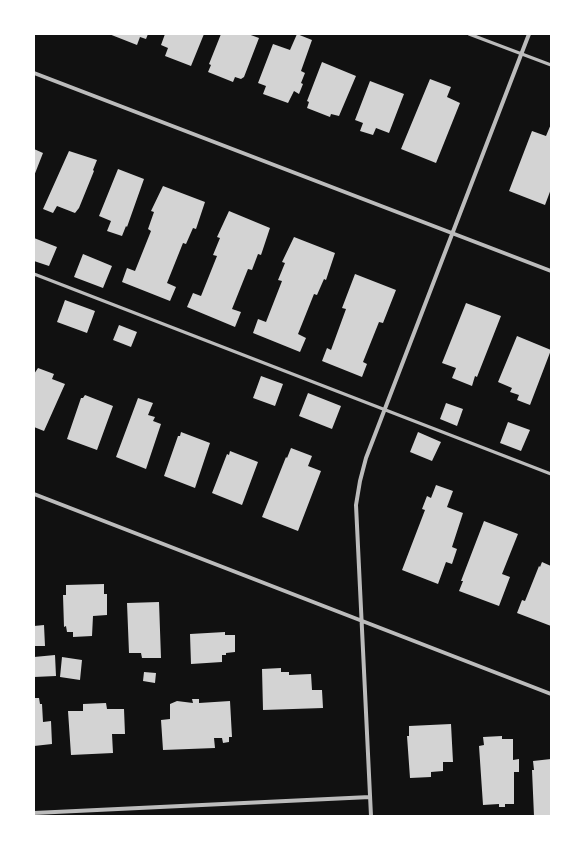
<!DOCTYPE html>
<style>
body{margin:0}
#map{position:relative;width:585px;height:850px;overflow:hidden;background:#111;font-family:Quicksand,sans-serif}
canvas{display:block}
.frame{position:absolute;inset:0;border:35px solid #fff;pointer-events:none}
</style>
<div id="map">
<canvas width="585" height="850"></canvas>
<div class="frame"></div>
</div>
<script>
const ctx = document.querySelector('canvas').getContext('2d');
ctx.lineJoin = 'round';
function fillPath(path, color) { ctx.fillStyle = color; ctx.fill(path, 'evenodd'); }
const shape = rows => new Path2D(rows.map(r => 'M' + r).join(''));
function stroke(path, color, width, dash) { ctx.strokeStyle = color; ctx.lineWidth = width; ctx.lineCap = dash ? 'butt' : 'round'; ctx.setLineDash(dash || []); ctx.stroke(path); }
fillPath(shape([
 [109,34,148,34,146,39,140,37,137,45],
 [165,34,204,34,191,66,165,56,168,48,161,45],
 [221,34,248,34,259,38,244,77,241,79,235,77,233,82,208,72,211,65,209,64],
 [297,34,312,40,301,71,305,73,301,83,303,84,299,94,294,91,288,103,263,94,266,86,258,83,273,44,290,50],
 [322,62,356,76,339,116,331,114,330,117,307,108,309,102,307,101],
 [430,79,451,87,447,97,460,103,436,163,401,149],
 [370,81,404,94,389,133,376,128,373,135,360,131,363,123,355,120],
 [551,124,551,189,545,205,509,191,532,131,546,136],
 [34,149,43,153,34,176],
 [69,151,97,160,93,170,94,171,79,208,75,213,57,206,53,213,43,209],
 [118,169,144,179,127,227,126,226,122,236,107,231,111,221,99,216],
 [163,186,205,202,196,229,193,228,186,244,183,243,167,283,176,287,170,301,122,282,127,268,135,271,151,231,148,229,154,212,151,211],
 [229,211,270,228,261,255,258,254,252,270,248,269,232,309,241,312,235,327,187,307,193,293,201,296,217,256,213,255,220,238,217,237],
 [294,237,335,253,326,280,324,279,317,295,314,294,298,334,306,338,300,352,253,333,258,319,266,322,282,281,278,280,285,263,282,262],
 [34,238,57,247,49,266,34,261],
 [83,254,112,266,103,288,74,277],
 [355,274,396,290,383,323,379,322,363,362,367,364,362,377,322,361,327,348,331,350,346,309,342,308],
 [65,300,95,311,87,333,57,322],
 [466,303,501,316,477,377,475,376,472,386,452,378,456,368,442,363],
 [119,325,137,332,131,347,113,340],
 [517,336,551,350,530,405,517,400,519,395,510,392,512,388,498,382],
 [38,368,54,374,52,379,65,384,44,431,34,427,34,374],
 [261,376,283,384,275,406,253,398],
 [308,393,341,406,332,429,299,416],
 [85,395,113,406,97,450,67,439,81,398,83,398],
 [138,398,153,403,148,415,155,417,153,421,161,424,146,469,116,457],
 [446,403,463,409,457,426,440,419],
 [508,422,530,430,521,451,500,443],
 [181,432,210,443,195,488,164,476,178,436,180,436],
 [418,432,441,442,432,461,410,452],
 [291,448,312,456,308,466,321,471,298,531,262,517,286,457,287,458],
 [230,451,258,462,242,505,212,493,227,454,229,455],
 [436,485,453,491,447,507,463,513,452,547,457,549,452,564,446,562,438,584,402,570,425,510,422,509,427,496,431,498],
 [484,521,518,534,502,574,510,577,499,606,459,591,463,581,461,581],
 [542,562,551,566,551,626,517,613,522,600,525,601,539,566,540,567],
 [104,584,104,594,107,594,107,615,93,616,92,636,73,637,73,632,67,632,66,626,64,627,63,595,66,595,66,585],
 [159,602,161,658,142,658,141,653,129,653,127,603],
 [44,625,45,646,34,646,34,626],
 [225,632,225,635,235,635,235,652,226,653,226,655,222,655,222,662,191,664,190,634],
 [55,655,56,676,34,677,34,657],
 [62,657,82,660,80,680,60,677],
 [281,668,281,672,289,672,289,675,311,674,312,690,322,690,323,708,263,710,262,669],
 [144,672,156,673,155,683,143,681],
 [34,698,39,698,40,704,42,704,43,722,51,721,52,744,34,746],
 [192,699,199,699,199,703,230,701,232,737,229,737,229,742,223,743,222,738,214,738,215,748,163,750,161,720,170,719,170,704,177,701,193,703],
 [106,703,107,709,124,709,125,734,112,734,113,753,71,755,68,711,83,711,83,704],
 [451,724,453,762,443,762,443,771,431,772,431,777,410,778,407,736,409,736,409,726],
 [502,736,502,739,513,739,513,760,519,759,519,772,514,772,514,804,505,804,505,807,499,807,499,804,483,805,479,746,484,745,483,737],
 [551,759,551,816,534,816,532,770,534,770,533,761]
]), '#d3d3d3');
stroke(shape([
 [469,34,551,65],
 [34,274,551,474]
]), '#bcbcbc', 3);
stroke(shape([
 [34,73,551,271],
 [34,494,551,694],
 [34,813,370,797],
 [371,816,356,505,360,481,366,458,529,34]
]), '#bcbcbc', 4);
</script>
